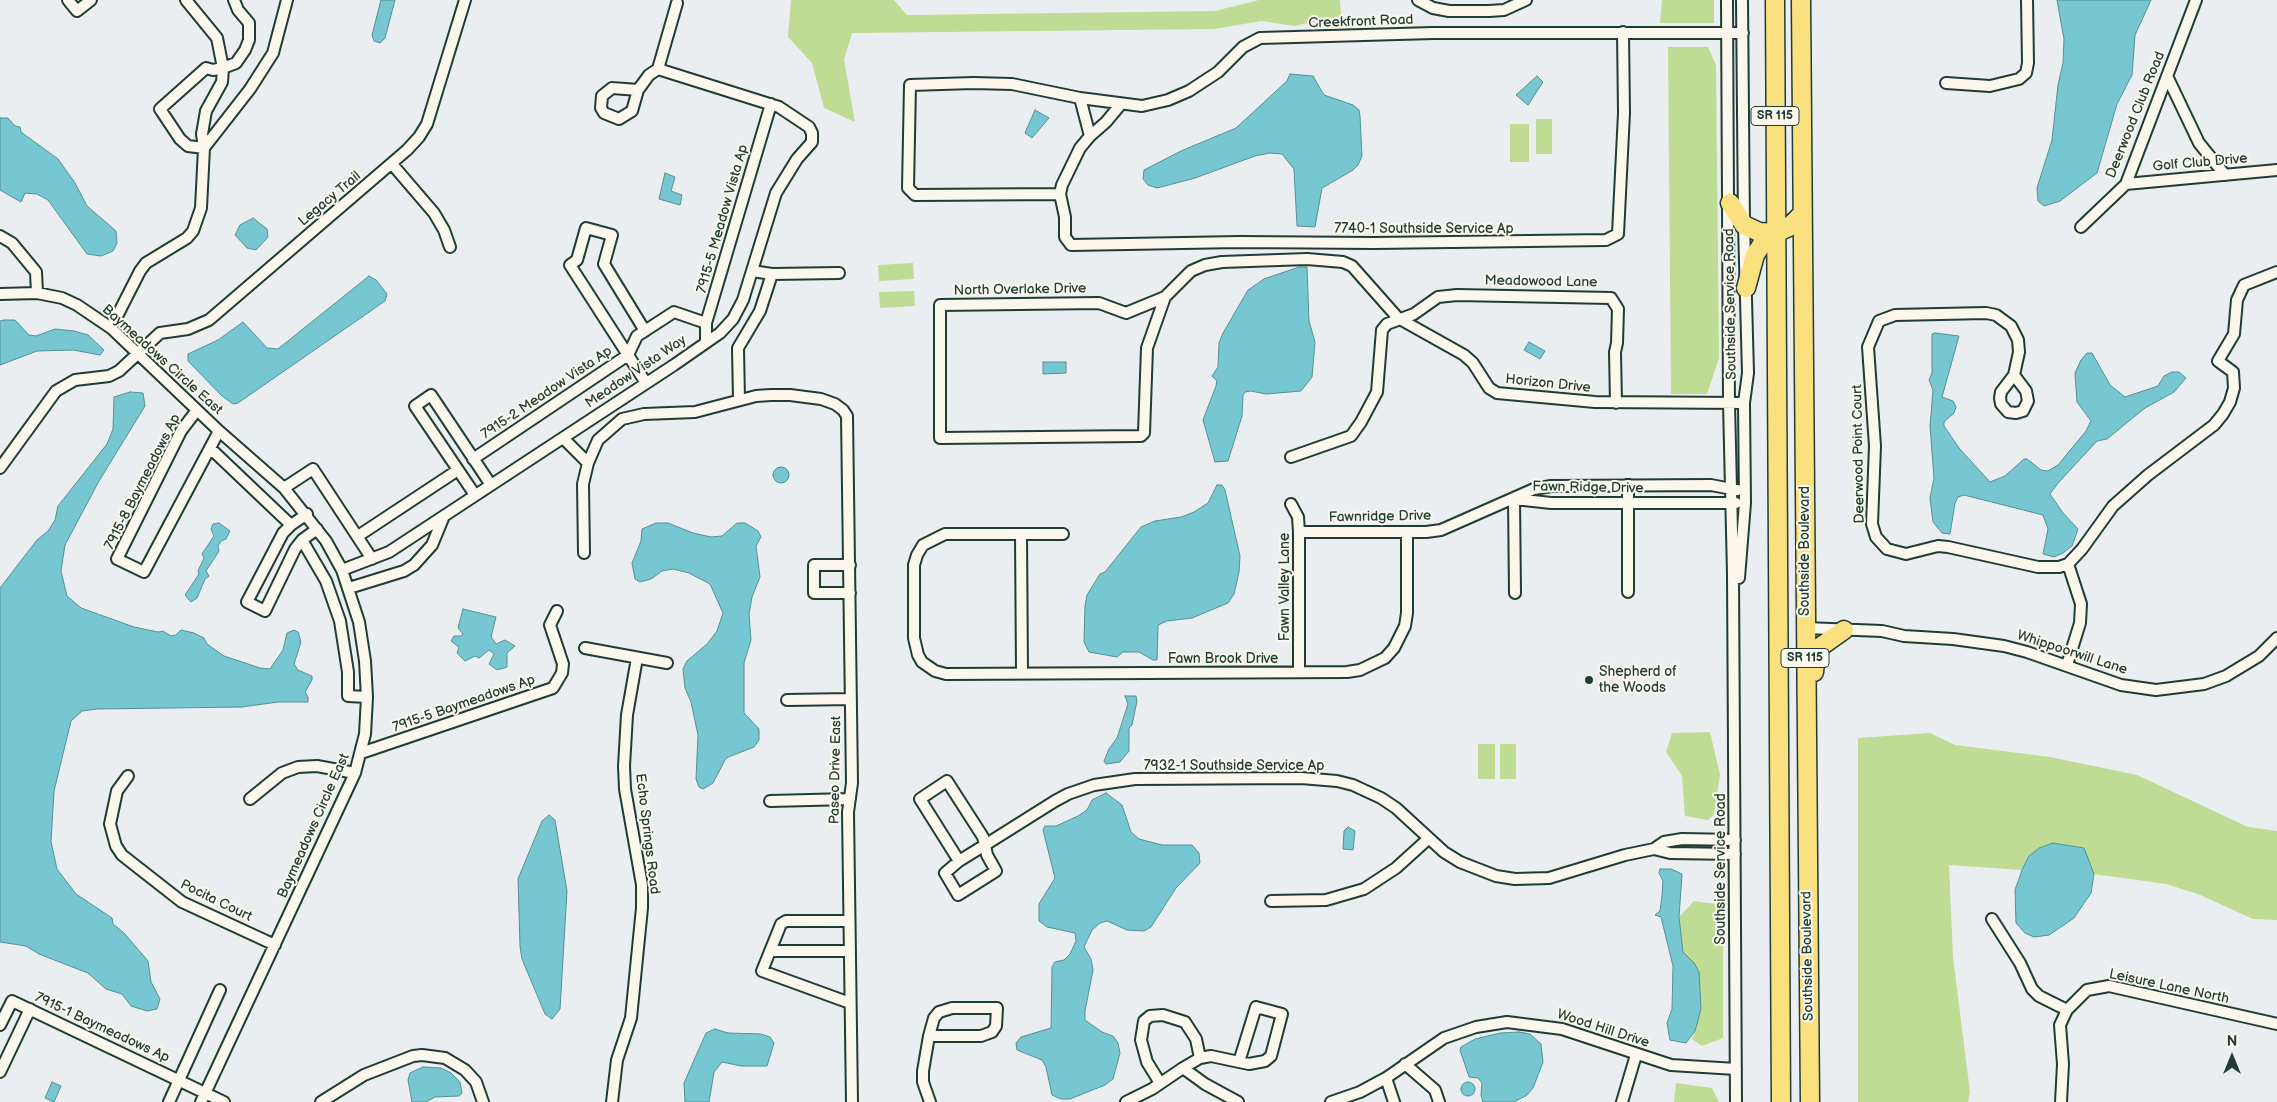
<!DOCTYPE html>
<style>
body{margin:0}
#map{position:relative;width:2277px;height:1102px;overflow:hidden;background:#eaeef1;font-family:"Balsamiq Sans",sans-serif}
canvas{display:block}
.north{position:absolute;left:2207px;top:1032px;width:50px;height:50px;-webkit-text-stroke:4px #fbf7ec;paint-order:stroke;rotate:0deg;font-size:14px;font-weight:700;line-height:20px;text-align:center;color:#1f3d34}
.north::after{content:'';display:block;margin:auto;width:18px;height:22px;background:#1f3d34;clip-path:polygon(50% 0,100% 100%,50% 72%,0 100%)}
</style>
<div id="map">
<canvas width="2277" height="1102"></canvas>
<div class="north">N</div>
</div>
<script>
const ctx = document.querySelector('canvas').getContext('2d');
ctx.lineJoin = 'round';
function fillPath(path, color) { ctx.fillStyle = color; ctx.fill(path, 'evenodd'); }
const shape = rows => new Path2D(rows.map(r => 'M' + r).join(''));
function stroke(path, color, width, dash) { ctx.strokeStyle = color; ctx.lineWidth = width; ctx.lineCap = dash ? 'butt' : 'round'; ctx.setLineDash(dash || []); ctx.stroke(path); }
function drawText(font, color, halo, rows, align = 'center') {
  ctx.font = font + ' "Balsamiq Sans",sans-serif'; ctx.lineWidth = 4; ctx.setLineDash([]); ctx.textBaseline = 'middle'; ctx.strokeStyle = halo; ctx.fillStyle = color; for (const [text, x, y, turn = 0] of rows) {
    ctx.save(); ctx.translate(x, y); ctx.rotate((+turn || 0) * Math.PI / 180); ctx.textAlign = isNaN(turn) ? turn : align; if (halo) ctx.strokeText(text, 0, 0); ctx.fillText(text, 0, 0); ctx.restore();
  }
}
fillPath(shape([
 [791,0,894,0,907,15,1215,11,1259,0,1340,0,1341,16,1294,26,1261,21,1215,29,852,33,844,60,855,122,824,108,812,63,788,37],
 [1662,0,1714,0,1714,23,1660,23],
 [1668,47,1708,47,1716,65,1719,358,1707,394,1671,394],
 [1536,119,1552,119,1552,154,1536,154],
 [1510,124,1529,124,1529,162,1510,162],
 [913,263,914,279,879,281,878,265],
 [914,291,915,306,880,308,879,292],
 [1710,732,1720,775,1714,815,1708,820,1685,816,1682,776,1666,752,1672,733],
 [1930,733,1955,745,2050,757,2137,775,2248,827,2277,831,2277,920,2253,919,2198,894,2166,884,2094,874,2083,848,2029,856,2022,870,1949,865,1953,957,1970,1092,1968,1102,1858,1102,1858,738],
 [1478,744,1495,744,1495,779,1478,779],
 [1500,744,1516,744,1516,779,1500,779],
 [1694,901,1716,904,1723,945,1723,1038,1702,1046,1692,1039,1695,1031,1694,963,1683,952,1679,917],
 [1676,1083,1712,1088,1719,1102,1674,1102]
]), '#bfdc94');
const water = shape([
 [381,0,395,0,385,38,380,43,374,41,372,35,381,0],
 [2057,0,2151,0,2135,35,2132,75,2117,104,2097,173,2060,201,2044,206,2038,201,2037,188,2052,140,2058,85,2063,63,2064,39,2057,0],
 [1290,74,1313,76,1324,95,1353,105,1359,110,1360,116,1362,156,1358,165,1353,170,1322,188,1315,227,1297,226,1294,169,1282,154,1270,153,1255,156,1195,178,1157,188,1148,185,1143,179,1144,170,1181,151,1236,128,1287,81,1290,74],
 [1537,76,1543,82,1528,105,1516,95,1537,76],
 [1035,110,1049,118,1032,138,1025,133,1035,110],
 [0,118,8,118,15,126,20,127,21,132,58,159,75,183,87,206,116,231,117,243,113,251,101,256,87,254,48,200,37,194,25,193,21,202,0,190,0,118],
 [665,173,675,177,671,191,682,195,680,205,659,199,665,173],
 [253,218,267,229,268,237,256,250,247,248,235,235,240,225,253,218],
 [1299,267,1307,267,1309,321,1315,342,1312,377,1301,391,1266,394,1251,391,1245,392,1243,395,1242,416,1228,461,1215,462,1203,420,1216,386,1217,381,1212,376,1218,367,1219,343,1223,333,1248,290,1264,279,1299,267],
 [369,276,376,280,387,294,385,301,238,403,233,404,222,396,188,361,188,354,218,340,243,322,267,348,278,349,369,276],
 [4,320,15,320,29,335,36,336,55,329,74,331,88,335,104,350,100,355,73,350,37,351,0,365,0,321,4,320],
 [1935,333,1959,336,1942,397,1953,401,1956,407,1954,413,1944,422,1944,426,1959,448,1990,482,2005,476,2024,459,2027,459,2041,470,2048,471,2058,465,2086,431,2091,421,2077,402,2075,373,2081,360,2087,353,2092,353,2110,385,2125,397,2158,386,2164,376,2172,372,2179,372,2186,378,2174,392,2145,408,2107,439,2097,441,2058,483,2050,494,2063,513,2078,529,2072,546,2063,553,2054,557,2043,554,2048,529,2043,515,1964,495,1958,497,1955,503,1950,534,1942,533,1933,522,1930,498,1934,478,1930,426,1933,390,1929,380,1932,373,1932,334,1935,333],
 [1529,342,1545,351,1540,359,1524,350,1529,342],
 [1043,362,1066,362,1066,373,1043,374,1043,362],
 [130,392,143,393,145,406,99,481,65,545,61,571,67,596,81,608,134,627,158,632,163,631,171,636,176,635,181,630,194,633,204,638,207,644,224,656,260,668,270,669,283,650,287,633,294,630,298,632,301,642,294,664,298,670,312,676,312,680,305,692,308,697,308,702,278,702,242,707,97,709,82,711,71,721,54,791,51,842,57,869,76,894,112,918,113,924,124,933,148,961,151,982,160,999,157,1009,147,1011,131,1006,122,994,106,989,88,973,39,954,26,946,0,942,0,588,37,540,48,531,55,520,58,506,107,444,113,429,114,397,130,392],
 '773 475a8 8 0 1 1 16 0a8 8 0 1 1-16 0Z',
 [1217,485,1222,485,1225,490,1240,556,1239,572,1234,594,1228,603,1192,618,1167,621,1158,625,1157,660,1153,660,1139,652,1123,652,1117,657,1089,652,1084,642,1085,606,1087,595,1100,574,1105,572,1141,527,1155,521,1181,517,1194,512,1208,503,1217,485],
 [219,523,230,531,226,539,221,541,218,546,219,551,206,571,209,576,205,579,197,598,191,602,185,595,199,574,198,571,204,558,202,554,214,536,211,529,213,524,219,523],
 [656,523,668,523,693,533,711,537,722,536,737,523,745,523,758,531,761,537,756,546,760,577,752,597,749,614,751,640,744,663,744,713,759,729,759,740,754,747,726,758,713,783,703,789,699,787,696,779,698,735,691,702,685,688,683,669,687,661,707,644,717,631,723,613,710,584,689,573,673,569,662,571,651,579,640,582,635,579,632,563,641,541,642,529,656,523],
 [463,609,496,617,491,637,496,644,505,640,515,646,507,653,507,667,497,670,489,664,494,654,489,650,479,658,475,656,465,661,457,653,459,647,451,641,454,636,461,636,463,634,458,628,463,609],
 [1125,696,1136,696,1137,701,1132,725,1129,728,1129,751,1120,762,1106,764,1104,761,1109,749,1117,738,1128,704,1125,696],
 [1106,793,1122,805,1131,832,1139,839,1162,845,1192,845,1199,853,1200,863,1176,888,1151,927,1144,931,1127,930,1107,921,1100,923,1092,930,1084,947,1091,959,1093,970,1085,1011,1085,1020,1102,1032,1113,1036,1118,1043,1120,1053,1113,1079,1105,1085,1070,1099,1061,1099,1052,1095,1046,1067,1042,1060,1017,1050,1016,1043,1021,1037,1051,1028,1052,967,1055,962,1064,960,1070,954,1076,941,1075,933,1047,927,1039,921,1039,904,1055,878,1043,830,1045,826,1056,826,1078,816,1087,810,1092,800,1106,793],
 [549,815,555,820,567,891,560,1009,552,1019,545,1014,522,959,520,946,518,879,542,821,549,815],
 [1348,827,1355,831,1353,850,1343,849,1344,831,1348,827],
 [2053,843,2084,848,2094,874,2091,893,2074,918,2049,935,2034,937,2025,933,2016,923,2015,890,2022,870,2029,856,2039,848,2053,843],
 [1660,869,1671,869,1682,874,1679,917,1683,952,1694,963,1699,972,1701,1009,1695,1031,1686,1043,1670,1040,1667,1023,1672,1009,1673,966,1661,917,1655,915,1660,911,1662,896,1663,881,1659,873,1660,869],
 [715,1029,728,1033,761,1034,770,1037,774,1043,767,1066,741,1066,722,1062,714,1072,709,1102,685,1102,684,1083,706,1033,715,1029],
 [1519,1032,1530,1034,1541,1044,1543,1062,1533,1088,1527,1095,1514,1102,1483,1102,1481,1095,1482,1083,1478,1078,1469,1077,1460,1050,1461,1047,1475,1039,1500,1033,1519,1032],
 [423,1067,441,1068,451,1073,460,1082,462,1093,459,1096,435,1097,426,1102,412,1102,408,1080,410,1073,423,1067],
 '1461 1089a7 7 0 1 1 14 0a7 7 0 1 1-14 0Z',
 [52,1082,61,1086,54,1102,45,1098,52,1082]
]);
fillPath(water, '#77c7d2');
stroke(water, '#549093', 1);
const minor = shape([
 [68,0,77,11,91,0],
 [186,0,217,38,223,68,213,70,206,68,160,109,180,139,188,146,204,148,202,134,206,111,222,82,223,68,236,63,245,50,249,40,249,23,238,10,234,0],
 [1418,0,1433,8,1449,11,1489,11,1504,10,1526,0],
 [1727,0,1729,403,1733,574,1736,1102],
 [2167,76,2199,143,2225,175],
 [1946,83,1990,86,2019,79,2026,73,2028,63,2027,0],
 [612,88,638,90,632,111,619,119,604,113,601,108,602,96,612,88],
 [638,90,649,75,658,69,677,3],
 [1080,98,1090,136],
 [1121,104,1106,122,1090,136,1080,148,1062,185,1060,194,1065,217,1065,237,1071,245,1239,242,1374,243,1606,240,1618,234,1624,113,1623,32],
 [392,164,434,213,444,230,450,247],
 [2126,184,2277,170],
 [1060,194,915,195,908,188,910,85,973,83,1012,84,1080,98,1142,106,1168,100,1189,91,1218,72,1243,47,1260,38,1433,33,1743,33],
 [2081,227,2126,184,2196,0],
 [0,236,12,243,36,272,37,293],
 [752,271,772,274,839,273],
 [0,294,37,293,62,298,77,305,111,328,219,431,284,488,326,541,342,570,359,622,365,661,367,697,365,734,355,773,201,1102],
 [1165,297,1126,313,1099,303,940,305,940,438,1141,436,1144,433,1147,348,1165,297,1191,271,1205,265,1222,262,1307,259,1343,262,1352,266,1398,318,1464,355,1473,363,1489,388,1497,393,1595,402,1744,403],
 [111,328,140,271,146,263,187,238,193,231,201,208,204,148,250,89,273,53,287,0],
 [645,331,604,264,612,235,586,228,577,260,570,265,646,383],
 [706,342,706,323,771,104],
 [2014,375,2001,392,2000,398,2001,404,2008,412,2016,413,2023,411,2028,401,2026,391,2014,375,2019,352,2018,340,2011,326,1996,315,1986,313,1895,315,1879,321,1868,347,1875,446,1872,524,1876,537,1887,549,1906,554,1938,546,1948,547,2038,567,2059,567,2068,564,2082,549,2113,506,2148,475,2214,425,2223,414,2230,402,2234,388,2233,372,2218,361,2234,334,2237,300,2244,285,2277,272],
 [739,400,738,348,760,311,772,274],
 [197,410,181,431,117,559,144,572,219,431],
 [563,438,588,463],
 [210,448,291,525],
 [1291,457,1351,436,1361,422,1377,392,1382,330,1387,324,1414,314,1438,297,1457,295,1611,298,1618,309,1617,343,1615,352,1616,403],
 [473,459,628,355,637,336,674,312,706,323],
 [0,468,56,391,75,380,109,376,119,371,160,333,188,329,209,320,407,150,419,137,427,124,465,0],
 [1628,485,1628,592],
 [284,488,313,469,372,559],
 [475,495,415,406,431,395,491,485],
 [1514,499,1515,593],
 [1515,499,1551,503,1736,503],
 [1291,504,1298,517,1299,532,1299,672],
 [307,514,291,525,283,533,247,602,265,611,295,549,302,540,317,529],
 [1299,532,1426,532,1441,530,1534,489,1551,486,1711,485,1737,490],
 [1021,534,1022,673],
 [1063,534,945,534,923,545,917,555,914,565,914,638,918,655,922,662,935,671,946,674,1347,672,1360,670,1385,658,1394,648,1405,626,1407,613,1407,532],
 [358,536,458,470],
 [302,540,326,581,340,621,348,672,348,696,367,697],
 [584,553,583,484,588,463,598,440,622,419,644,414,695,412,756,396,771,395,790,395,821,399,835,404,843,410,847,416,852,783,848,812,852,1102],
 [850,565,814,565,814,593,850,593],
 [342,570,389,552,674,365,720,333,733,319,743,300,776,193,797,159,812,142,812,133,809,127,779,107,658,69],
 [1739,578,1745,503,1744,403,1748,373,1744,225,1742,0],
 [349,588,404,571,414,565,432,545,444,516],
 [1805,628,1882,631,1904,636,1953,639,2004,646,2027,652,2121,685,2156,690,2204,684,2226,676,2259,656,2277,638],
 [585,648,667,663],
 [2067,665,2080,623,2081,604,2068,564],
 [787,700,851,699],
 [361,753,553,688,562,673,563,664,550,625,557,611],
 [128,776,117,791,110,824,116,846,122,855,182,902,275,945],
 [250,799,282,773,298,767,317,766,355,773],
 [770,801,850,799],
 [1654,849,1664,842,1682,839,1735,840],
 [959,861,920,799,947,781,983,837,985,845,987,855,996,871,958,895,945,873,959,861,985,845,1055,801,1068,794,1094,785,1135,779,1301,778,1337,781,1353,785,1381,798,1396,808,1444,852,1460,862,1496,876,1515,879,1549,878,1625,855,1654,849,1670,853,1735,854],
 [1271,901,1326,900,1364,889,1396,868,1428,839],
 [1992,919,2020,963,2032,989,2039,996,2067,1010],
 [849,921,786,921,781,924,762,971,850,1003],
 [770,951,850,951],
 [1256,1007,1282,1014,1271,1056,1265,1061,1249,1064,1239,1062,1256,1007],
 [952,1008,997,1008,996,1026,992,1032,981,1036,929,1036,934,1018,939,1012,952,1008],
 [0,1025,12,1001,224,1102],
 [929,1036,923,1071,923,1082,930,1102],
 [1405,1064,1435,1090,1439,1102],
 [1183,1068,1200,1058,1211,1056,1239,1062],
 [0,1072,30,1009],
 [1386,1078,1394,1102],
 [1160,1083,1147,1062,1141,1040,1144,1021,1150,1016,1163,1015,1185,1022,1196,1039,1200,1058],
 [169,1102,220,990],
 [321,1102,364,1075,413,1056,422,1055,445,1058,465,1070,476,1082,483,1102],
 [612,1102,617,1060,631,1018,642,908,642,885,625,789,624,766,627,715,637,658],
 [1126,1102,1152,1089,1183,1068,1205,1084,1238,1102],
 [1331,1102,1360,1092,1386,1078,1444,1038,1476,1027,1507,1022,1562,1029,1671,1065,1736,1069],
 [1622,1102,1636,1055],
 [2061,1102,2063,1064,2060,1025,2067,1010,2087,990,2109,986,2277,1024]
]);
const trunk = shape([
 [1775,0,1781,1102],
 [1801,0,1810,1102],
 [1730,203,1744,225,1759,232,1776,233],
 [1746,288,1755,255,1762,244,1776,233,1789,227,1802,214],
 [1814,672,1816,653,1820,647,1844,630]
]);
stroke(minor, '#1f3d34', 14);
stroke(trunk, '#1f3d34', 21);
stroke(minor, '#fbf7ec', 10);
stroke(trunk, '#fbe080', 18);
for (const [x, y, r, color] of [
 [1589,680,5,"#1f3d34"]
]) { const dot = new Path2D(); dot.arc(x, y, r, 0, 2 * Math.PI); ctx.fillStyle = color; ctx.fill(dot); stroke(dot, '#fbf7ec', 2); }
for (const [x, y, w] of [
 [1775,116,48],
 [1805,658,48]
]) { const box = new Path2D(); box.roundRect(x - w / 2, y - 9.5, w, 19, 4); ctx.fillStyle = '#fbf7ec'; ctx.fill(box); stroke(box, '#1f3d34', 1); }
drawText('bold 12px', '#1f3d34', null, [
 ["SR 115",1775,116],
 ["SR 115",1805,658]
]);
drawText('14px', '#1f3d34', '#fbf7ec', [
 ["Creekfront Road",1361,22,-2],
 ["Deerwood Club Road",2136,115,-68],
 ["Golf Club Drive",2200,163,-5],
 ["Legacy Trail",330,199,-40],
 ["7915-5 Meadow Vista Ap",723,219,-74],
 ["7740-1 Southside Service Ap",1424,229],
 ["Meadowood Lane",1541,282,1],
 ["North Overlake Drive",1020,290,-1],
 ["Southside Service Road",1731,304,-91],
 ["Baymeadows Circle East",162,360,42],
 ["Meadow Vista Way",636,372,-34],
 ["Horizon Drive",1548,384,6],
 ["7915-2 Meadow Vista Ap",547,393,-34],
 ["Deerwood Point Court",1859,454,-91],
 ["7915-8 Baymeadows Ap",143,482,-63],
 ["Fawn Ridge Drive",1588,488,1],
 ["Fawnridge Drive",1380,517,-1],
 ["Southside Boulevard",1805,551,-90],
 ["Fawn Valley Lane",1285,587,-90],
 ["Whippoorwill Lane",2072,653,18],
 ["Fawn Brook Drive",1223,659],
 ["7915-5 Baymeadows Ap",464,704,-19],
 ["7932-1 Southside Service Ap",1234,766],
 ["Paseo Drive East",836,770,-89],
 ["Baymeadows Circle East",314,826,-66],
 ["Echo Springs Road",647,834,83],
 ["Southside Service Road",1721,869,-90],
 ["Pocita Court",216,901,26],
 ["Southside Boulevard",1808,956,-91],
 ["Leisure Lane North",2169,987,12],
 ["7915-1 Baymeadows Ap",102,1028,25],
 ["Wood Hill Drive",1603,1029,18]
]);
drawText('14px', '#1f3d34', '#fbf7ec', [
 ["Shepherd of",1599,672],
 ["the Woods",1599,688]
], 'left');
</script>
